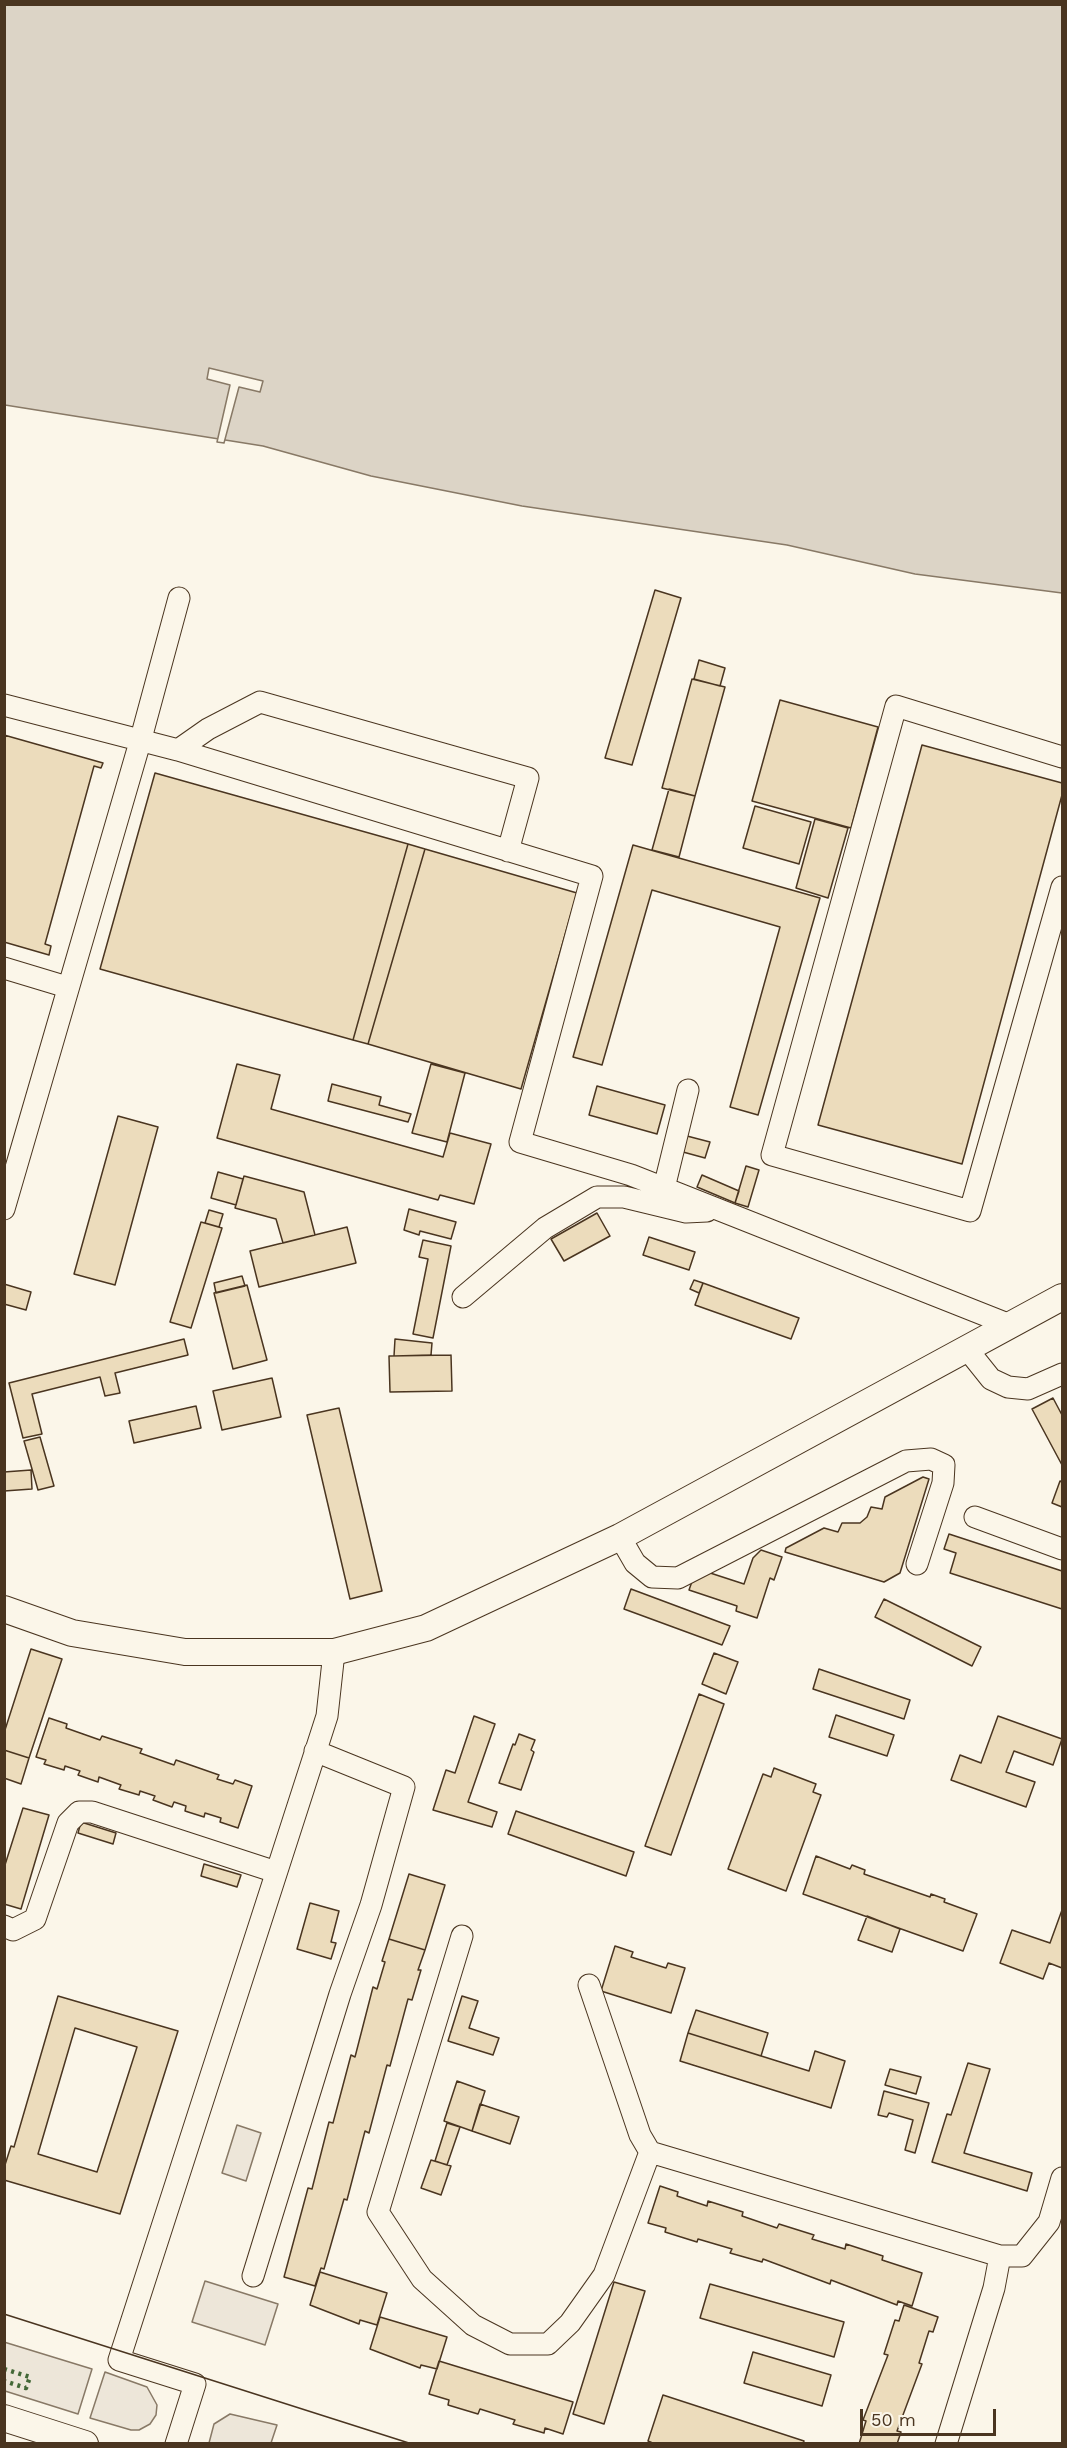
<!DOCTYPE html>
<style>
body{margin:0}
#map{position:relative;width:1067px;height:2448px;overflow:hidden;background:#fbf6e9;font-family:"Work Sans",sans-serif}
canvas{display:block}
.frame{position:absolute;inset:0;border:6px solid #4a3520;pointer-events:none}
.scale{position:absolute;left:860px;top:2409px;width:136px;height:27px;box-sizing:border-box;border:3px solid #4a3520;border-top:0;padding-left:8px;font-size:18px;line-height:21px;white-space:nowrap;color:#4a3520;-webkit-text-stroke:4px #fbf6e9;paint-order:stroke}
</style>
<div id="map">
<canvas width="1067" height="2448"></canvas>
<div class="frame"></div>
<div class="scale">50 m</div>
</div>
<script>
const ctx = document.querySelector('canvas').getContext('2d');
ctx.lineJoin = 'round';
function fillPath(path, color) { ctx.fillStyle = color; ctx.fill(path, 'evenodd'); }
const shape = rows => new Path2D(rows.map(r => 'M' + r).join(''));
function stroke(path, color, width, dash) { ctx.strokeStyle = color; ctx.lineWidth = width; ctx.lineCap = dash ? 'butt' : 'round'; ctx.setLineDash(dash || []); ctx.stroke(path); }
const green = shape([
 [237,2125,261,2133,246,2181,222,2173,237,2125],
 [205,2281,278,2304,265,2345,192,2322,205,2281],
 [4,2342,92,2369,78,2414,5,2391,4,2342],
 [105,2372,147,2387,157,2405,156,2415,150,2424,139,2430,131,2430,90,2418,105,2372],
 [230,2414,277,2425,271,2443,209,2443,214,2424,230,2414]
]);
fillPath(green, '#ede6d9');
stroke(green, '#887966', 1.5);
const water = shape([
 [5,5,1062,5,1062,593,915,574,787,545,522,506,371,476,263,446,5,405,5,5]
]);
fillPath(water, '#dcd4c6');
stroke(water, '#887966', 1.5);
const pier = shape([
 [209,368,263,381,260,392,239,387,224,443,217,442,230,385,207,379,209,368]
]);
fillPath(pier, '#fbf6e9');
stroke(pier, '#887966', 1.5);
const building = shape([
 [655,590,681,598,632,765,605,758,655,590],
 [699,660,725,668,720,686,694,679,699,660],
 [692,679,725,687,695,796,662,788,692,679],
 [780,700,878,727,851,828,752,801,780,700],
 [4,735,103,763,101,768,94,766,45,944,51,946,49,955,4,942,4,735],
 [922,745,1062,783,1062,795,962,1164,818,1125,922,745],
 [155,773,408,844,353,1040,100,969,155,773],
 [669,789,695,796,679,857,652,850,669,789],
 [755,806,811,822,799,864,743,848,755,806],
 [815,819,848,828,828,898,796,888,815,819],
 [408,844,425,849,368,1044,353,1040,408,844],
 [633,845,820,898,758,1115,730,1107,780,927,652,890,602,1065,573,1057,633,845],
 [425,849,577,893,521,1089,368,1044,425,849],
 [237,1064,280,1075,271,1109,443,1157,450,1133,491,1144,474,1204,440,1195,438,1200,217,1138,237,1064],
 [431,1064,465,1073,447,1142,412,1133,431,1064],
 [332,1084,381,1097,379,1105,411,1114,408,1122,328,1101,332,1084],
 [597,1086,665,1105,657,1134,589,1115,597,1086],
 [118,1116,158,1127,115,1285,74,1274,118,1116],
 [687,1136,710,1142,705,1158,683,1152,687,1136],
 [746,1166,759,1170,748,1207,735,1203,746,1166],
 [218,1172,243,1179,236,1205,211,1198,218,1172],
 [702,1175,739,1191,735,1203,697,1187,702,1175],
 [244,1176,304,1192,315,1235,283,1243,276,1219,235,1208,244,1176],
 [409,1209,456,1222,451,1239,420,1231,419,1235,404,1230,409,1209],
 [209,1210,223,1214,219,1227,205,1223,209,1210],
 [597,1213,610,1236,564,1261,551,1239,597,1213],
 [201,1222,222,1228,191,1328,170,1322,201,1222],
 [347,1227,356,1263,259,1287,250,1251,347,1227],
 [649,1237,695,1252,689,1270,643,1255,649,1237],
 [423,1240,451,1246,433,1338,413,1334,428,1259,419,1257,423,1240],
 [242,1276,245,1286,216,1293,214,1283,242,1276],
 [694,1280,703,1283,699,1293,690,1289,694,1280],
 [703,1283,799,1318,791,1339,695,1305,703,1283],
 [4,1284,31,1292,26,1310,4,1304,4,1284],
 [247,1285,267,1360,233,1369,214,1293,247,1285],
 [184,1339,188,1355,115,1373,120,1393,105,1396,100,1377,32,1394,42,1434,23,1438,9,1383,184,1339],
 [395,1339,432,1343,431,1355,394,1356,395,1339],
 [451,1355,452,1391,390,1392,389,1356,451,1355],
 [272,1378,281,1417,222,1430,213,1391,272,1378],
 [1053,1398,1062,1415,1062,1465,1032,1409,1053,1398],
 [196,1406,201,1428,134,1443,129,1421,196,1406],
 [339,1408,382,1591,350,1599,307,1415,339,1408],
 [40,1437,54,1486,38,1490,24,1441,40,1437],
 [31,1470,32,1489,4,1491,4,1472,31,1470],
 [923,1477,929,1479,900,1573,884,1582,785,1552,786,1548,824,1528,838,1532,842,1523,860,1523,867,1517,871,1507,882,1509,885,1497,923,1477],
 [1060,1481,1062,1482,1062,1507,1052,1503,1060,1481],
 [949,1534,1062,1571,1062,1609,950,1573,956,1553,944,1549,949,1534],
 [761,1550,782,1557,774,1580,770,1578,757,1618,736,1611,737,1606,689,1590,695,1573,701,1570,744,1584,753,1558,761,1550],
 [631,1589,730,1626,722,1645,624,1609,631,1589],
 [884,1599,981,1647,972,1666,875,1617,884,1599],
 [31,1649,62,1659,29,1758,4,1750,4,1733,31,1649],
 [714,1653,738,1662,726,1694,702,1684,714,1653],
 [819,1669,910,1700,904,1719,813,1689,819,1669],
 [699,1694,724,1704,671,1855,645,1846,699,1694],
 [836,1715,894,1735,887,1756,829,1737,836,1715],
 [474,1716,495,1724,468,1802,497,1812,492,1827,433,1810,446,1770,455,1773,474,1716],
 [998,1716,1062,1739,1053,1765,1014,1751,1006,1772,1035,1782,1026,1807,951,1780,960,1755,981,1763,998,1716],
 [49,1718,67,1724,66,1728,100,1740,102,1736,142,1749,140,1753,174,1765,176,1760,219,1775,217,1779,233,1784,235,1780,252,1786,238,1828,220,1822,221,1818,205,1813,204,1817,185,1811,186,1806,174,1802,172,1807,153,1800,155,1796,140,1791,139,1795,119,1789,121,1785,99,1777,98,1782,78,1775,80,1771,65,1766,64,1770,44,1764,46,1760,36,1757,49,1718],
 [519,1734,535,1740,531,1750,534,1752,521,1790,499,1783,513,1744,515,1745,519,1734],
 [4,1750,29,1758,21,1784,4,1778,4,1750],
 [774,1768,816,1784,813,1792,821,1795,786,1891,728,1869,763,1774,771,1777,774,1768],
 [23,1808,49,1815,21,1909,4,1904,4,1868,23,1808],
 [516,1811,634,1852,626,1876,508,1834,516,1811],
 [81,1822,116,1833,113,1844,78,1833,81,1822],
 [816,1856,850,1869,852,1865,865,1870,864,1874,930,1897,931,1894,945,1899,944,1902,977,1914,963,1951,803,1894,816,1856],
 [204,1864,241,1875,237,1887,201,1876,204,1864],
 [409,1874,445,1885,425,1950,389,1939,409,1874],
 [310,1903,339,1911,331,1942,336,1943,331,1959,297,1949,310,1903],
 [1062,1910,1062,1968,1049,1963,1043,1979,1000,1963,1012,1930,1050,1943,1062,1910],
 [867,1916,900,1929,892,1952,858,1940,867,1916],
 [389,1939,425,1950,418,1970,421,1970,412,2000,408,1999,390,2066,387,2065,369,2133,365,2131,347,2200,344,2199,324,2269,321,2268,315,2286,284,2277,308,2188,312,2189,329,2122,333,2123,351,2055,355,2057,373,1987,377,1989,385,1962,382,1961,389,1939],
 [615,1946,633,1952,631,1957,666,1968,668,1963,685,1968,671,2013,601,1991,615,1946],
 [58,1996,178,2031,120,2214,4,2180,4,2168,11,2146,14,2147,58,1996],
 [75,2028,137,2047,97,2172,38,2154,75,2028],
 [462,1996,478,2001,469,2028,499,2038,493,2055,448,2041,462,1996],
 [696,2010,768,2033,761,2056,688,2033,696,2010],
 [688,2033,809,2071,815,2051,845,2061,831,2108,680,2061,688,2033],
 [968,2063,990,2069,964,2153,1032,2173,1027,2191,932,2162,947,2114,951,2115,968,2063],
 [890,2069,921,2077,916,2094,885,2085,890,2069],
 [457,2081,485,2091,472,2131,444,2121,457,2081],
 [884,2091,929,2103,915,2153,905,2150,913,2120,889,2113,887,2117,878,2115,884,2091],
 [480,2104,519,2117,510,2144,472,2131,480,2104],
 [447,2123,460,2127,447,2165,435,2161,447,2123],
 [431,2160,451,2166,441,2195,421,2188,431,2160],
 [660,2186,678,2192,677,2196,707,2206,708,2201,743,2212,742,2216,777,2228,779,2224,814,2235,812,2239,845,2249,846,2244,883,2256,882,2260,922,2273,912,2306,898,2301,897,2305,831,2280,830,2284,763,2259,762,2262,730,2253,732,2249,698,2239,697,2242,665,2232,666,2228,648,2223,660,2186],
 [320,2272,387,2293,377,2325,360,2320,359,2324,310,2305,320,2272],
 [614,2282,645,2291,604,2424,573,2414,614,2282],
 [710,2284,844,2322,834,2357,700,2318,710,2284],
 [904,2305,938,2317,933,2332,929,2331,919,2363,922,2364,897,2431,901,2432,897,2444,859,2444,866,2421,863,2420,888,2355,884,2354,895,2320,899,2321,904,2305],
 [380,2317,447,2337,437,2369,421,2365,420,2368,370,2349,380,2317],
 [753,2352,831,2375,822,2406,744,2383,753,2352],
 [439,2361,573,2402,563,2434,545,2428,544,2433,513,2424,515,2420,480,2409,478,2414,448,2405,449,2400,429,2394,439,2361],
 [663,2395,804,2441,803,2444,655,2444,648,2441,663,2395]
]);
fillPath(building, '#ecdcbc');
stroke(building, '#4a3520', 1.5);
const minor = shape([
 [4,705,178,750,592,876,520,1142,631,1175,664,1188],
 [178,750,208,729,260,702,528,778,508,851],
 [1062,757,896,706,772,1155,970,1211,1062,887],
 [4,968,67,987],
 [688,1090,664,1188,1010,1325],
 [4,1209,140,742,179,598],
 [463,1297,545,1228,597,1197,624,1197,686,1212,707,1211],
 [967,1349,991,1379,1008,1387,1028,1389,1062,1374],
 [975,1517,1062,1549],
 [620,1537,635,1563,652,1577,678,1578,906,1461,931,1459,944,1465,943,1483,917,1564],
 [4,1926,13,1930,35,1919,68,1823,79,1812,92,1812,276,1872],
 [462,1936,378,2212,422,2279,473,2325,510,2344,548,2344,570,2323,604,2275,650,2152,1000,2256,1022,2256,1049,2222,1062,2178],
 [589,1985,640,2135,650,2152],
 [253,2276,340,1994,371,1905,404,1787,315,1751],
 [176,2444,195,2384,119,2360,327,1716,334,1652],
 [946,2444,994,2288,1000,2256]
]);
const major = shape([
 [4,1609,72,1633,185,1652,334,1652,426,1628,620,1537,1062,1297],
 [4,2418,85,2444]
]);
stroke(minor, '#4a3520', 23);
stroke(major, '#4a3520', 28);
stroke(minor, '#fbf6e9', 21);
stroke(major, '#fbf6e9', 26);
stroke(shape([
 [4,2314,412,2444]
]), '#4a3520', 1.5);
stroke(shape([
 [4,2369,30,2377,26,2388,4,2381]
]), '#436837', 4.5, [3, 4.5]);
</script>
